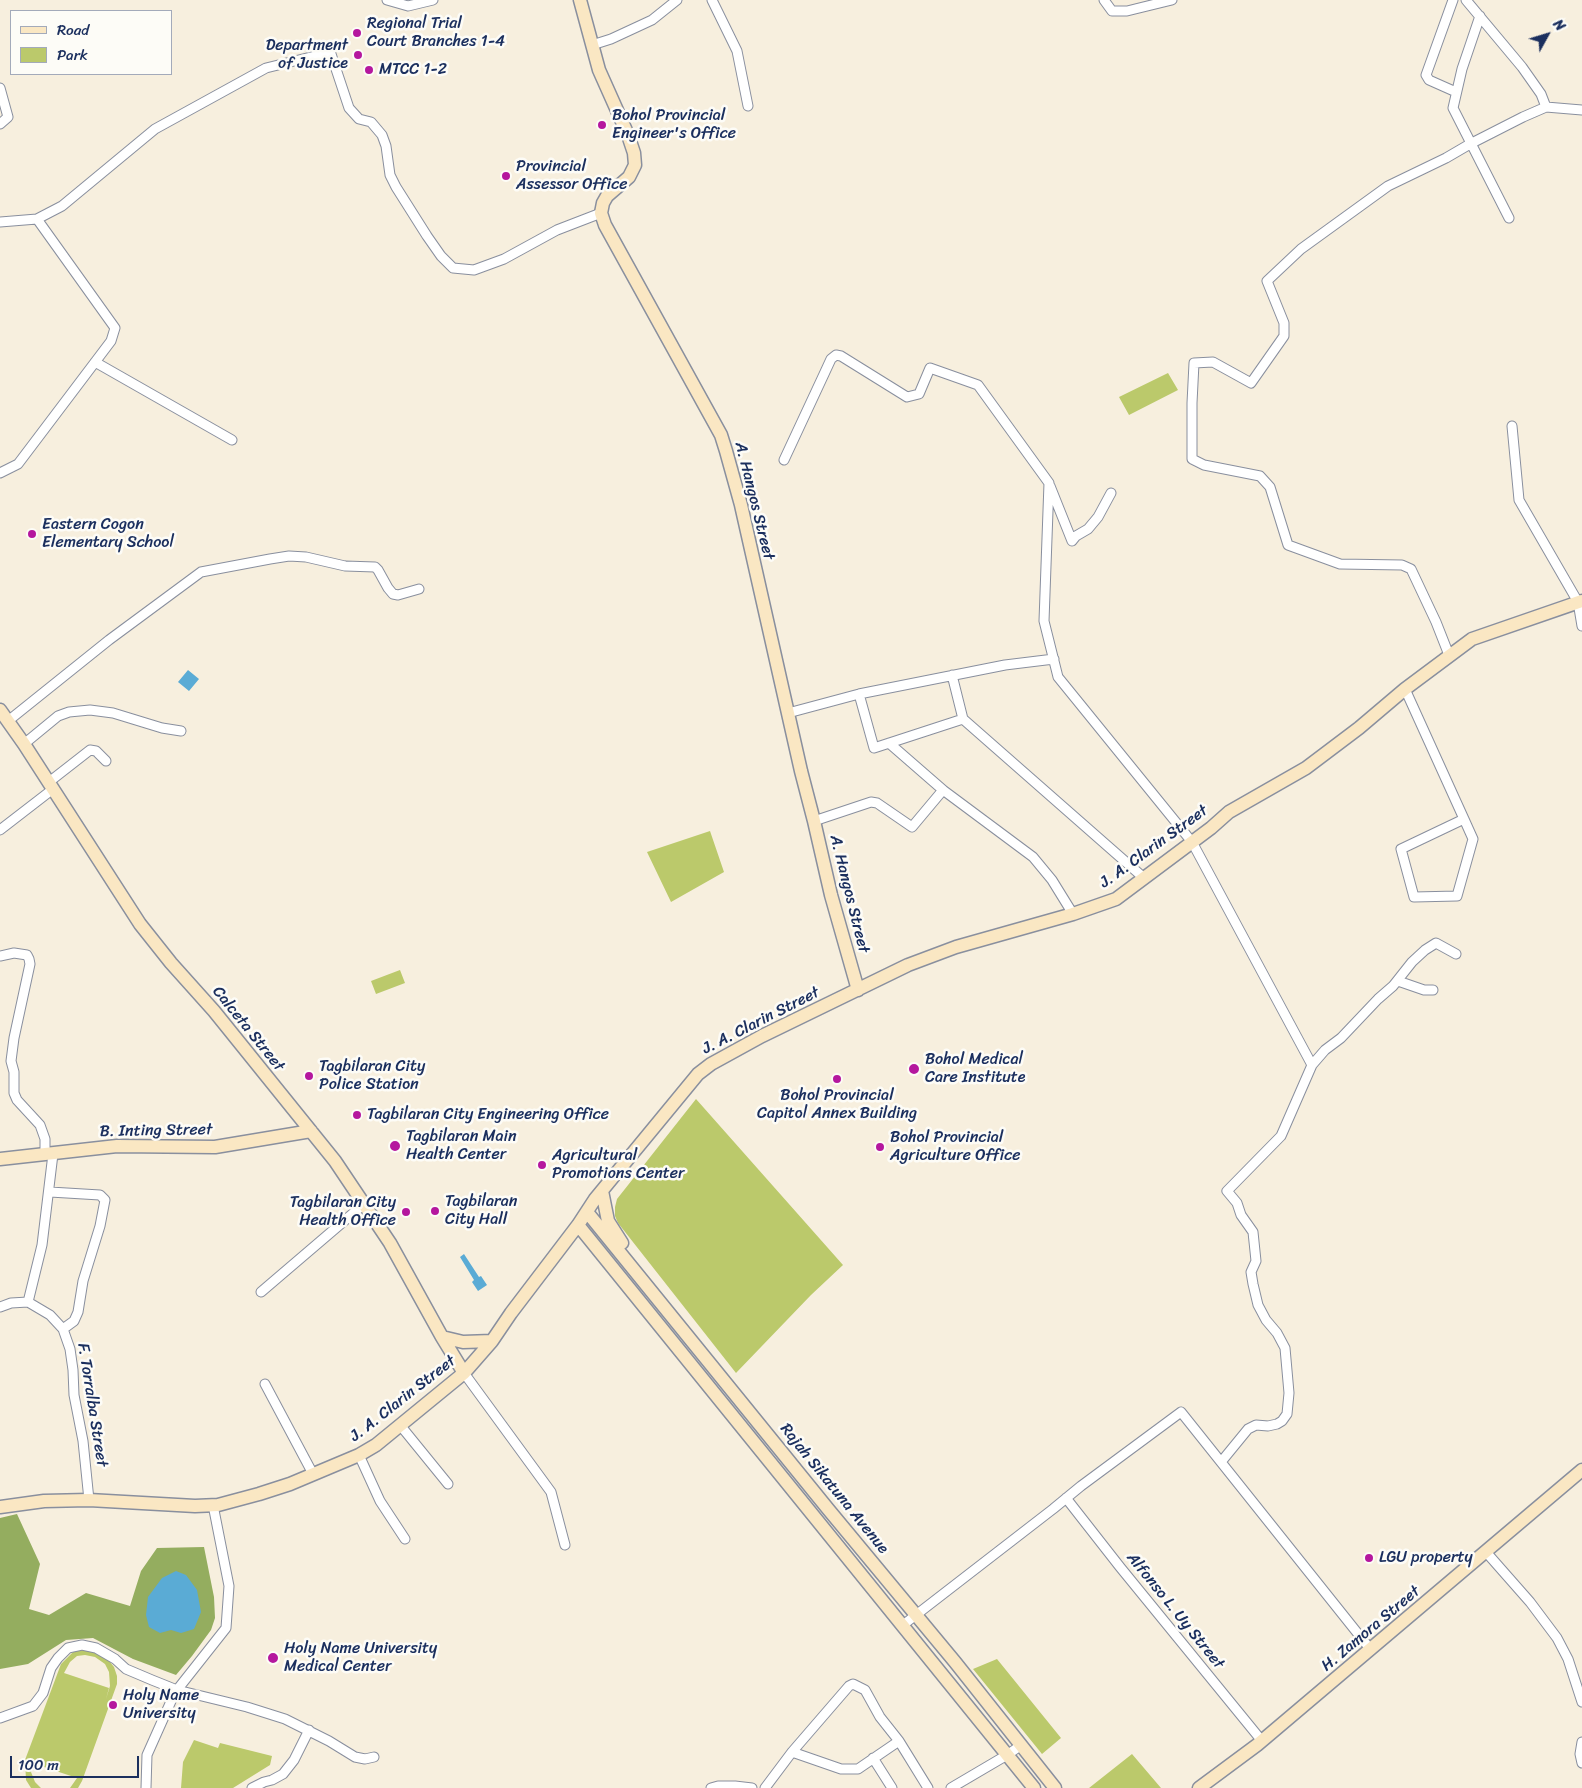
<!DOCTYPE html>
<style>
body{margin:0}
#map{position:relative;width:1582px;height:1788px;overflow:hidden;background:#f7efde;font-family:Sriracha,sans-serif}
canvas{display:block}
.legend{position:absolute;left:10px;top:10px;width:162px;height:65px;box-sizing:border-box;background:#fdfcf7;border:1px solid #a3aaba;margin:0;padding:6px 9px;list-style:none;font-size:15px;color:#1b2f5e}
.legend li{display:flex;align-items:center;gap:10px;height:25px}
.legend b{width:25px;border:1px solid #a3aaba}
.north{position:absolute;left:1522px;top:10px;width:50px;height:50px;-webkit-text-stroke:4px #fdfcf7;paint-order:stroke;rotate:51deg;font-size:14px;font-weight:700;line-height:20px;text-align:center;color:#1b2f5e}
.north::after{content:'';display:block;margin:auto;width:18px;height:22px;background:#1b2f5e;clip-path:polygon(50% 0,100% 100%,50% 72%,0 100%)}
.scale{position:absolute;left:10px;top:1756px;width:129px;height:22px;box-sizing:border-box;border:2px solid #1b2f5e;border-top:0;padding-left:6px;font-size:15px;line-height:18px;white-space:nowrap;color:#1b2f5e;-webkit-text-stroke:4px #fdfcf7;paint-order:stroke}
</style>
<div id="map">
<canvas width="1582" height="1788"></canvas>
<ul class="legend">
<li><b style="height:6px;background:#fae7c3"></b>Road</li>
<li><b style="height:14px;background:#bbc96b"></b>Park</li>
</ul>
<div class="north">N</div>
<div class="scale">100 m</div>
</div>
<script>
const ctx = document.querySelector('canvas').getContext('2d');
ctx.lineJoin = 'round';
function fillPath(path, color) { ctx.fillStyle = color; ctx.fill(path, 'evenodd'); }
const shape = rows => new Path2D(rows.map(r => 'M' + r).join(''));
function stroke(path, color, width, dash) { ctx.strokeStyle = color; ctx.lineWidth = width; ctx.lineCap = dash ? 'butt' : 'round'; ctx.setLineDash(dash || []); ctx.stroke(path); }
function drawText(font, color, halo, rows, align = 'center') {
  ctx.font = font + ' Sriracha,sans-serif'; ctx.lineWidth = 5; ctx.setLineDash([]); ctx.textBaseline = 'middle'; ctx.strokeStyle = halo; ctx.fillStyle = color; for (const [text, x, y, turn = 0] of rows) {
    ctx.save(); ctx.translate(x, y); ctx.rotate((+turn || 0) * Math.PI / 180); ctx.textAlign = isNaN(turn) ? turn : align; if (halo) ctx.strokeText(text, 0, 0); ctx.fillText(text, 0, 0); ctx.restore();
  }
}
fillPath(shape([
 [1168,373,1178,390,1129,415,1119,397],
 [710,831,724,872,671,902,647,852],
 [400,970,405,983,376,994,371,981],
 [696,1099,843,1265,811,1295,736,1373,618,1223,615,1216,615,1207,617,1199],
 [82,1649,96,1651,106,1657,114,1667,117,1676,117,1684,82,1781,78,1788,70,1788,77,1778,32,1763,31,1772,35,1782,41,1788,31,1788,26,1780,25,1760,61,1664,73,1652],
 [85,1655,95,1657,105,1664,109,1672,110,1686,106,1699,109,1688,64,1673,70,1662,77,1656],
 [997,1659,1061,1738,1042,1754,973,1669],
 [194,1740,218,1748,220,1743,272,1756,270,1765,233,1788,181,1788,183,1762],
 [1132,1754,1161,1788,1089,1788]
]), '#bbc96b');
fillPath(shape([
 [17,1514,40,1564,29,1609,49,1615,86,1593,130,1606,141,1571,157,1548,204,1547,214,1597,215,1618,211,1630,192,1656,176,1675,133,1659,93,1638,66,1640,28,1664,0,1669,0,1518]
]), '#94ad5f');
fillPath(shape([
 [188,670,199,679,189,691,178,682],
 [464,1254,479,1277,481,1276,487,1285,478,1291,472,1282,474,1280,460,1257],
 [176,1571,186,1575,197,1590,201,1612,194,1629,181,1633,171,1630,160,1633,149,1627,146,1615,148,1597,162,1578]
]), '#5aabd5');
const street = shape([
 [387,0,408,6,433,0],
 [712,0,737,51,748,106],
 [1104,0,1112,11,1127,11,1172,0],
 [1453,0,1426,75,1429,80,1456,92],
 [1466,0,1522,67,1541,94,1546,107],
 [1480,16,1462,69,1453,108,1509,218],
 [592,45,611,39,652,20,677,0],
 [0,88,8,117,0,124],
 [0,222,37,219,62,206,155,129,266,68,319,55,331,54,349,108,359,119,371,122,382,135,386,146,390,175,396,187,427,236,441,256,453,268,474,270,504,259,557,230,601,213],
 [95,362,232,440],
 [1512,426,1519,500,1578,602,1582,626],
 [784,460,825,372,831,359,836,355,841,356,907,397,919,394,930,368,978,385,1049,483,1044,621,1058,677,1192,842,1312,1065,1281,1136,1227,1191,1237,1203,1241,1215,1253,1232,1256,1261,1251,1272,1253,1284,1258,1305,1266,1320,1277,1333,1285,1348,1289,1393,1287,1414,1282,1421,1277,1424,1268,1426,1256,1425,1248,1429,1221,1462],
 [0,473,18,464,111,341,115,328,37,219],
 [1050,486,1072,541,1076,536,1088,529,1098,517,1111,493],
 [1449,655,1436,622,1411,569,1402,565,1340,564,1288,545,1270,487,1260,476,1204,465,1192,459,1192,403,1194,363,1213,362,1251,383,1284,336,1284,323,1267,281,1301,249,1388,186,1446,158,1470,144,1523,117,1546,107,1582,110],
 [952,675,963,719,1144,878],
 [1405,689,1464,819,1473,839,1457,896,1414,897,1401,849,1464,819],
 [859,694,874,748,963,719],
 [788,713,859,694,1005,665,1054,659],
 [8,721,109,640,201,572,270,559,289,556,306,557,345,566,375,567,378,570,388,588,393,594,398,595,419,589],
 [889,743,943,790],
 [24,744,58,716,69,712,90,710,113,713,162,728,181,731],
 [49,782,90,750,96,751,106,761],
 [814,821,871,802,877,803,912,827,943,790,1033,857,1052,880,1073,914],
 [0,830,53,789],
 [0,956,14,953,27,955,29,959,30,964,14,1038,11,1061,14,1072,14,1093,17,1100,40,1125,45,1139,45,1154],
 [1398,981,1424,990,1433,990],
 [1312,1065,1325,1050,1341,1038,1378,999,1393,986,1412,962,1425,950,1436,943,1456,954],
 [50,1192,100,1195,105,1200,100,1226,83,1281,78,1312,74,1321,63,1329],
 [261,1292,364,1204],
 [28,1302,42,1245,53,1154],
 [0,1307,11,1303,28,1302,50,1315,63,1329,70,1349,73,1370,74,1395,83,1441,89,1500],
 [464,1373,551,1492,565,1545],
 [265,1384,313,1474],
 [400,1425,448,1484],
 [359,1455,380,1501,405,1539],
 [1066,1498,1120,1567,1262,1741],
 [1486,1552,1530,1602,1557,1638,1568,1659,1582,1702],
 [903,1625,1053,1509,1081,1486,1181,1412,1371,1650],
 [0,1718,33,1706,43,1693,51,1668,58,1658,68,1648,82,1645,96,1648,115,1659,126,1669,152,1680,177,1690,247,1707,285,1719,329,1741,355,1757,365,1759,374,1757],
 [1582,1742,1580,1754,1582,1763],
 [792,1752,841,1769,858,1769,899,1741],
 [873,1758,892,1788],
 [146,1788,147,1755,172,1699,177,1690,226,1628,229,1586,213,1505],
 [252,1788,264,1782,272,1780,283,1774,294,1760,309,1730],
 [711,1788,718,1786,735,1786,752,1788],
 [765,1788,792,1752,849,1686,853,1684,865,1690,880,1717,899,1741,928,1788],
 [951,1788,1007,1755,1020,1746]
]);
const secondary = shape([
 [580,0,599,70,628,135,634,153,635,165,629,177,607,196,603,203,601,213,605,225,721,435,726,451,741,505,801,771,814,821,831,895,858,990],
 [0,710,24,744,140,924,171,963,214,1011,335,1161,390,1243,442,1337,464,1373],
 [0,1159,117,1146,215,1147,311,1131],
 [602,1191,608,1221,622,1243],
 [587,1212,828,1509,955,1662,1055,1788],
 [578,1225,1034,1788],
 [442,1337,463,1342,492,1341],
 [0,1507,44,1501,89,1500,195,1506,218,1505,259,1494,290,1484,359,1455,376,1445,464,1373,492,1341,511,1313,578,1225,595,1199,698,1074,711,1064,762,1036,908,965,956,947,1073,914,1116,899,1211,828,1229,812,1306,768,1359,728,1405,689,1472,639,1582,601],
 [1199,1788,1257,1745,1582,1470]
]);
stroke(street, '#898f9e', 11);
stroke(secondary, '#898f9e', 15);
stroke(street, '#fff', 9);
stroke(secondary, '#fae7c3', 12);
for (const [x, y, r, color] of [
 [357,33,5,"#b5179e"],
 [358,55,5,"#b5179e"],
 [369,70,5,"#b5179e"],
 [602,125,5,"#b5179e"],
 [506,176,5,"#b5179e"],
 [32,534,5,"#b5179e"],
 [914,1069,6,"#b5179e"],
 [309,1076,5,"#b5179e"],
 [837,1079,5,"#b5179e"],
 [357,1115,5,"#b5179e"],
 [395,1146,6,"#b5179e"],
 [880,1147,5,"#b5179e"],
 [542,1165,5,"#b5179e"],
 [435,1211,5,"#b5179e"],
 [406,1212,5,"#b5179e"],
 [1369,1558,5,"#b5179e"],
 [273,1658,6,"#b5179e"],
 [113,1705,5,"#b5179e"]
]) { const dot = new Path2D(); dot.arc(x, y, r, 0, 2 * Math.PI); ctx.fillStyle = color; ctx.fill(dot); stroke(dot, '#fdfcf7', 2); }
drawText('16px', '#1b2f5e', '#fdfcf7', [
 ["Regional Trial",367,24],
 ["Court Branches 1-4",367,42],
 ["Department",348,46,"right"],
 ["of Justice",348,64,"right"],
 ["MTCC 1-2",379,70],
 ["Bohol Provincial",612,116],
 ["Engineer's Office",612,134],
 ["Provincial",516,167],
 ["Assessor Office",516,185],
 ["Eastern Cogon",42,525],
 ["Elementary School",42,543],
 ["Bohol Medical",925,1060],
 ["Care Institute",925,1078],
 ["Tagbilaran City",319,1067],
 ["Police Station",319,1085],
 ["Bohol Provincial",837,1096,"center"],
 ["Capitol Annex Building",837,1114,"center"],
 ["Tagbilaran City Engineering Office",367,1115],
 ["Tagbilaran Main",406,1137],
 ["Health Center",406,1155],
 ["Bohol Provincial",890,1138],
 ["Agriculture Office",890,1156],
 ["Agricultural",552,1156],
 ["Promotions Center",552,1174],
 ["Tagbilaran",445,1202],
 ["City Hall",445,1220],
 ["Tagbilaran City",396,1203,"right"],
 ["Health Office",396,1221,"right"],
 ["LGU property",1379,1558],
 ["Holy Name University",284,1649],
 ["Medical Center",284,1667],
 ["Holy Name",123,1696],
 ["University",123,1714]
], 'left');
drawText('16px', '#1b2f5e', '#fdfcf7', [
 ["A. Hangos Street",754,501,76],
 ["J. A. Clarin Street",1154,847,-36],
 ["A. Hangos Street",849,894,76],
 ["J. A. Clarin Street",761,1021,-27],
 ["Calceta Street",248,1029,51],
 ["B. Inting Street",156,1131,-1],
 ["J. A. Clarin Street",403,1399,-38],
 ["F. Torralba Street",92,1405,81],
 ["Rajah Sikatuna Avenue",834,1489,51],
 ["Alfonso L. Uy Street",1175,1611,51],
 ["H. Zamora Street",1371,1629,-40]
]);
</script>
